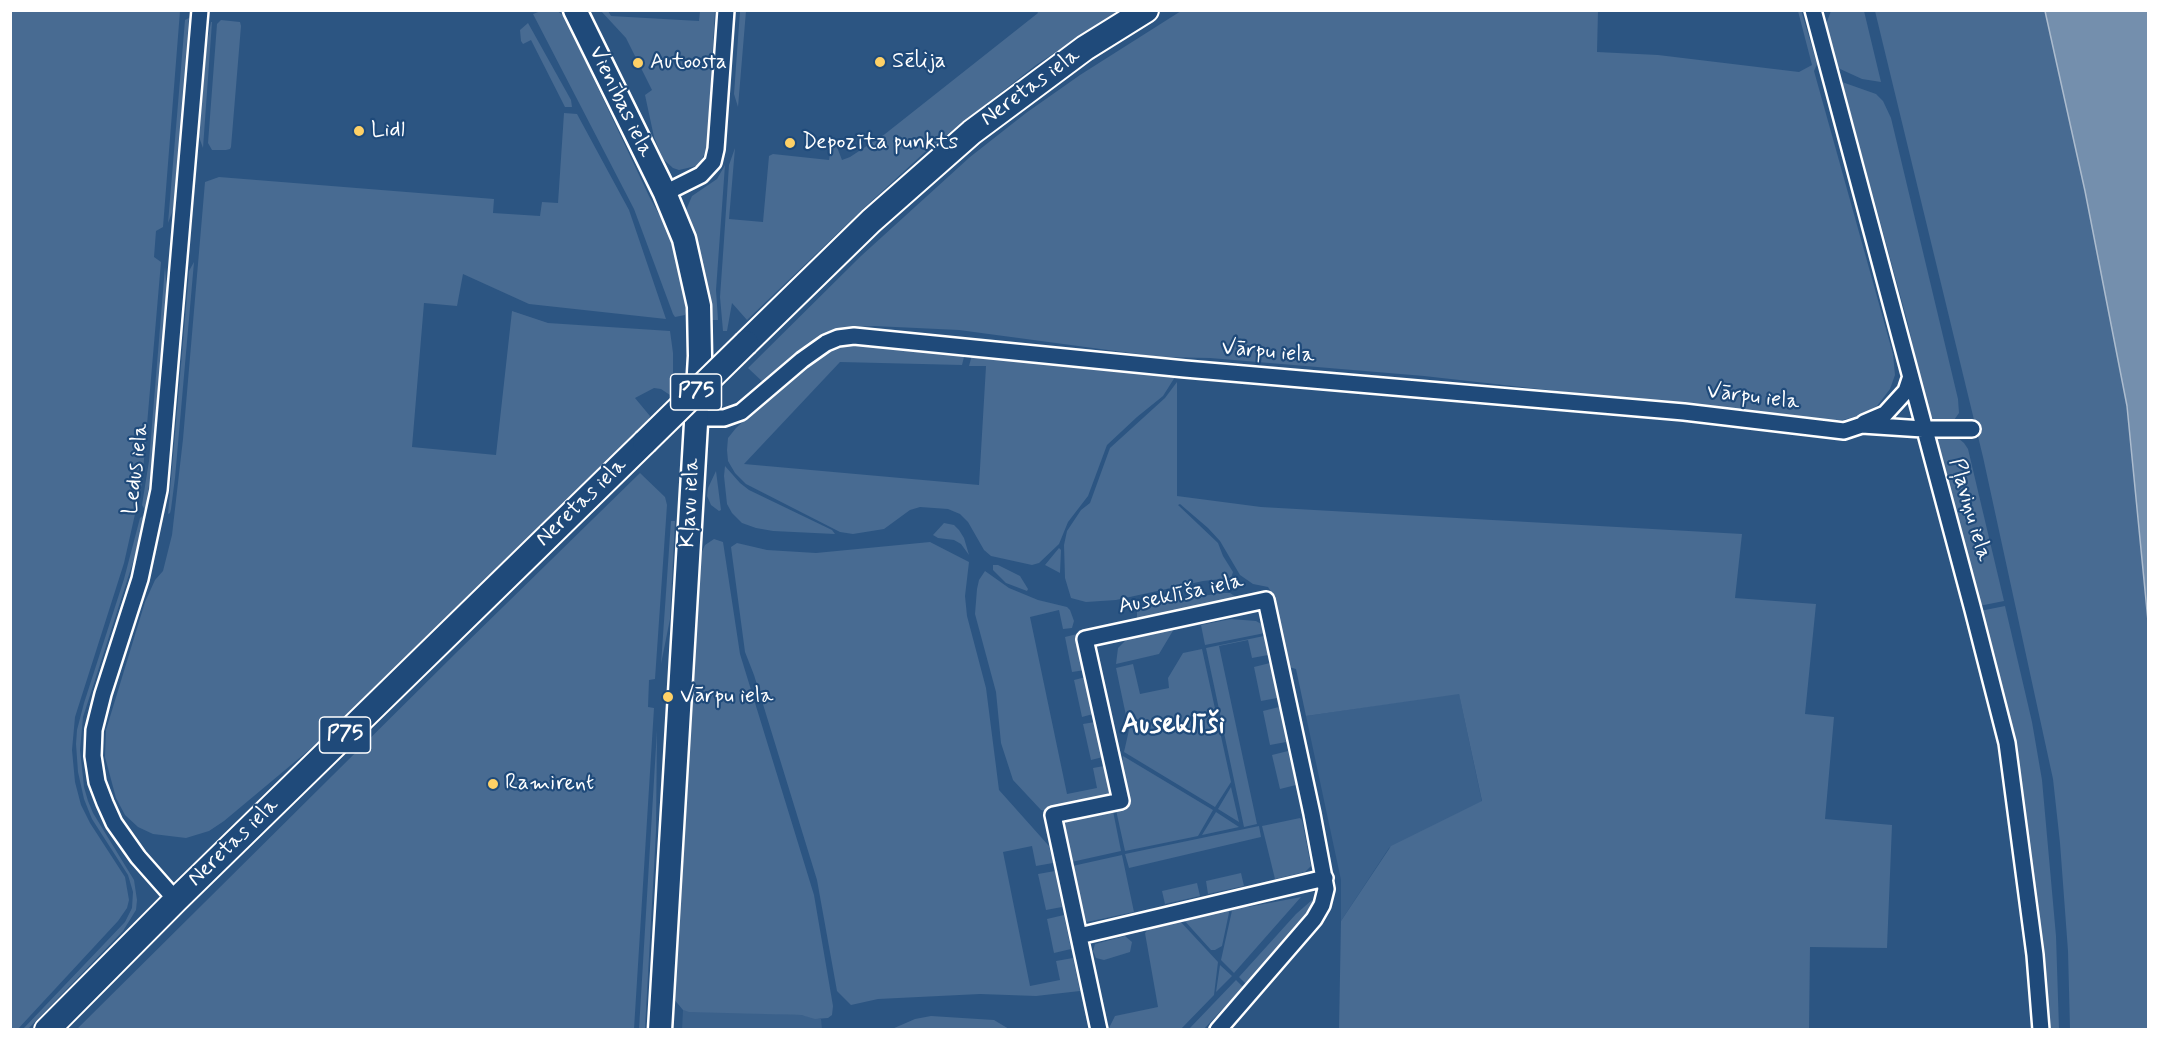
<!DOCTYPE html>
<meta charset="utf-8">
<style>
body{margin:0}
#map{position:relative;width:2159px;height:1040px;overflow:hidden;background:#2c5582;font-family:Mynerve,sans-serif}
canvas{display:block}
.frame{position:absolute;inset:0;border:12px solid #fff;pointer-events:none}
</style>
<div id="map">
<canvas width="2159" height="1040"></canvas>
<div class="frame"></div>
</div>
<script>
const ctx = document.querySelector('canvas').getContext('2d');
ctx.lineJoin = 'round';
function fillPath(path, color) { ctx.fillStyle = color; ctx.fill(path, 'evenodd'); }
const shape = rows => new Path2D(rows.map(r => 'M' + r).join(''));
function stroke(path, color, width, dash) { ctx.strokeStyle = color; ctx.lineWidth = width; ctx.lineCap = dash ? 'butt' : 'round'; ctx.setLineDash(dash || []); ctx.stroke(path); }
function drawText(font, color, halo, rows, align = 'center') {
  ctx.font = font + ' Mynerve,sans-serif'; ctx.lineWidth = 4.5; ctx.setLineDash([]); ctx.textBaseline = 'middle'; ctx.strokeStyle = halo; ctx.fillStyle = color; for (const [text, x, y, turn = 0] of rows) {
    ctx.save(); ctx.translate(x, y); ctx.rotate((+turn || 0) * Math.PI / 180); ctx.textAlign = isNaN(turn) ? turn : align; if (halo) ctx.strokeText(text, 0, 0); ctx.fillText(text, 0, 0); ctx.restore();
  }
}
fillPath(shape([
 [1459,693,1482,802,1389,848,1341,921,1341,880,1306,716],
 [683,1010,801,1015,821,1019,822,1029,682,1030]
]), '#3b618b');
fillPath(shape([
 [556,10,564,16,649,196,668,231,677,253,688,306,685,315,675,317,673,314,634,209,533,14,541,11],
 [1801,10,1817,64,1814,71,1893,354,1895,375,1890,389,1877,406,1861,415,1843,420,1823,421,1424,376,1210,358,1160,357,959,330,874,326,842,328,822,337,765,384,748,368,861,256,970,157,1026,113,1080,75,1181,11,1598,11,1597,52,1658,55,1799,72,1812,65,1798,11],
 [10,11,180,11,163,227,156,231,154,257,161,262,142,483,124,563,75,717,72,750,75,782,81,805,90,823,125,877,129,900,127,908,118,921,17,1030,10,1029],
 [601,11,608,11,611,16,699,21,700,11,715,11,707,148,701,161,696,166,679,170,673,168,663,159,654,137,645,95,652,90,626,38],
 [740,11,746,11,738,107,734,94],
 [1037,11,1118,11,1036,65,925,152,864,208,747,320,732,303,727,331,723,331,720,297,724,240,729,165,735,148,729,219,763,222,769,156,773,154,829,160,831,147,834,146,837,147,842,160,850,157,885,134,1038,13],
 [1831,11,1864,11,1881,82,1862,79,1838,68,1832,53,1827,32,1826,24],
 [1875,11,2045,11,2085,191,2127,406,2148,621,2148,1029,2070,1029,2068,951,2060,843,2053,779,1983,457],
 [189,18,173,210,168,223,185,20],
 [221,20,240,22,241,26,231,147,230,149,226,150,212,150,208,143,217,24],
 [211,22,212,22,203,148,199,137,207,43],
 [528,23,571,100,572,107,565,107,531,40,523,44,521,41,520,30],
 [1842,82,1876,94,1883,101,1891,118,1958,399,1959,413,1954,420,1949,423,1942,423,1935,421,1930,415,1926,405,1908,324],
 [564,113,577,114,629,210,666,319,529,304,463,274,457,306,424,303,412,447,496,455,512,311,548,323,670,331,673,353,673,393,670,395,661,389,654,388,635,398,650,416,648,422,339,725,224,821,209,831,186,838,153,834,138,827,125,815,116,798,105,757,106,730,145,602,155,580,163,571,172,535,183,439,205,182,219,177,494,199,493,213,540,216,542,202,558,203],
 [725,165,716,290,718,320,710,320,704,274,698,249,687,218,686,210,692,196,717,179],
 [194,262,175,478,171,509,170,513,168,514,188,284,189,271],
 [165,267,167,290,152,467,145,510,142,505,149,461],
 [861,344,903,345,963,353,964,357,962,365,840,362,744,464,979,485,986,366,969,366,972,355,977,354,1175,377,1163,396,1137,417,1107,445,1088,496,1068,522,1059,544,1039,563,1032,565,991,556,984,550,968,522,960,514,948,509,920,507,910,510,884,529,853,534,840,532,746,484,735,473,728,461,727,450,728,438,736,428,810,361,842,347],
 [1177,382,1177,496,1261,507,1742,534,1735,598,1816,604,1805,714,1834,717,1825,819,1892,825,1887,948,1810,947,1809,1029,1339,1029,1341,921,1391,846,1482,801,1459,694,1306,716,1296,669,1289,667,1277,608,1270,590,1268,587,1253,584,1240,575,1220,541,1208,528,1180,504,1178,505,1218,543,1223,556,1233,572,1231,578,1203,581,1116,600,1086,602,1071,598,1065,578,1064,545,1067,531,1081,510,1090,503,1110,448,1165,398],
 [1943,434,1958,438,1964,443,1968,449,2004,601,1979,606,1935,438,1935,435],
 [725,466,740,483,749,490,832,530,835,534,773,531,756,528,742,523,732,513,727,504,724,476],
 [716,471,721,510,719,511,711,505,707,496,708,488],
 [640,473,665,497,667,505,655,679,649,680,648,707,654,708,634,1029,77,1029,460,649],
 [144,515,135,556,83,717,80,750,84,787,88,801,93,813,134,880,137,900,136,910,123,931,28,1029,23,1029,125,922,132,908,133,892,128,875,92,819,84,799,78,772,76,744,77,730,84,703,124,579,140,518],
 [671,521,675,521,670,619,661,664],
 [944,523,954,525,959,530,964,538,969,555,961,544,954,540,938,538,933,535],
 [714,539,723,542,740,654,814,895,833,1006,832,1015,828,1018,815,1019,801,1015,689,1012,683,1010,673,998,681,826,699,558,705,545],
 [930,542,969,562,965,596,967,616,986,688,999,790,1049,846,1053,863,1036,866,1032,846,1003,852,1030,986,1060,980,1056,961,1073,958,1080,991,1036,996,980,994,878,999,851,1005,837,991,817,880,754,675,745,652,731,547,737,543,767,550,816,553],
 [1059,548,1061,550,1060,573,1045,565],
 [993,565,998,565,1020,576,1028,589,1027,591,1006,583,993,570],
 [985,571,1009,588,1038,600,1067,607,1070,610,1074,621,1072,628,1063,629,1059,610,1030,617,1067,794,1097,788,1093,768,1104,766,1110,796,1045,811,1041,810,1013,780,1001,743,996,692,975,614,977,589,979,580],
 [1221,593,1230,593,1239,599,1087,632,1087,630,1137,619,1137,607],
 [2005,606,2032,722,2042,780,2056,936,2059,1029,2047,1029,1980,611],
 [1231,619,1256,621,1263,625,1265,633,1205,645,1201,625],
 [1167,628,1174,629,1159,654,1116,664,1118,648,1126,640],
 [1077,634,1085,670,1072,672,1065,637],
 [1264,636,1268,655,1252,658,1248,640,1219,646,1257,824,1244,827,1206,648],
 [1202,649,1231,782,1215,807,1124,752,1129,730,1116,668,1133,664,1140,694,1169,688,1168,678,1183,653],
 [1270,663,1277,698,1261,701,1254,667],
 [1086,677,1093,714,1082,717,1074,680],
 [1279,707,1286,742,1270,745,1263,711],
 [1095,722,1103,757,1091,760,1083,724],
 [657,730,656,831,645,1029,639,1029],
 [1288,751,1296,785,1280,789,1272,755],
 [1123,756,1213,810,1198,836,1125,851,1116,810,1128,800,1122,763],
 [1231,787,1239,822,1218,809],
 [1113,811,1121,851,1067,863,1062,829,1067,820,1095,812],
 [1216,812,1239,827,1202,835],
 [1300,818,1302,820,1311,866,1305,872,1275,879,1262,826],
 [1259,826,1261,837,1129,868,1125,854],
 [1122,855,1134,912,1087,922,1082,916,1068,867],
 [1055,871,1062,907,1046,910,1038,874],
 [1241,873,1244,886,1208,894,1206,881],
 [1197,883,1200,896,1165,904,1162,891],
 [1301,897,1234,973,1221,960,1233,906,1248,907],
 [1312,900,1317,904,1313,912,1246,984,1239,977,1296,914],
 [1230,908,1222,946,1215,950,1211,950,1183,919],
 [1064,915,1071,949,1054,953,1047,919],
 [1179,920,1218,962,1214,995,1181,1029,1108,1030,1115,1016,1158,1007,1145,933,1151,926],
 [1125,936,1132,942,1130,952,1104,960,1096,958,1093,951,1095,944],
 [1220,965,1232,976,1216,992],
 [1236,980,1243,987,1204,1029,1189,1029],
 [931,1016,994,1020,1009,1029,1021,1029,892,1029,915,1019]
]), '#486b92');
const water = shape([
 [2045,11,2148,11,2148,621,2127,406,2085,191,2045,11]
]);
fillPath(water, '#748fad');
stroke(water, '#acbcce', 1.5);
const street = shape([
 [1813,10,1973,610,2007,743,2035,955,2041,1030],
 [665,193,701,175,713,162,716,149,726,10],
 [696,418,724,418,741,412,802,360,826,343,838,338,854,336,1185,369,1684,412,1844,431,1862,425,1923,429,1972,429],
 [1864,423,1885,414,1906,391,1910,379],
 [176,900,138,857,114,823,105,803,97,782,93,756,94,730,103,694,140,579,159,490,200,10],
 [1079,936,1325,878],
 [1099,1030,1053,815,1121,801,1085,639,1266,600,1312,814,1326,889,1322,905,1314,919,1218,1030]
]);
const secondary = shape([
 [575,10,665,193,684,239,699,306,700,356,660,1030]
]);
const primary = shape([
 [746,343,871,221,972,132,1085,48,1146,10],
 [47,1030,176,900,645,442]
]);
stroke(street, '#fff', 20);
stroke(secondary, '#fff', 27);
stroke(primary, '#fff', 28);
stroke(street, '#1f4a7a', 15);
stroke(secondary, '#1f4a7a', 22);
stroke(primary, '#1f4a7a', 24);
const primaryBridge = shape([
 [645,442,746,343]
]);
stroke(primaryBridge, '#fff', 28, []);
stroke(primaryBridge, '#1f4a7a', 24);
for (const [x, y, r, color] of [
 [880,62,6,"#ffd166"],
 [638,63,6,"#ffd166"],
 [359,131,6,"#ffd166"],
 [790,143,6,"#ffd166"],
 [668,697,6,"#ffd166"],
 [493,784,6,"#ffd166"]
]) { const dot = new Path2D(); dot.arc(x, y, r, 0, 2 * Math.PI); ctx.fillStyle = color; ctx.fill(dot); stroke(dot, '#1f4a7a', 2); }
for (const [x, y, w] of [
 [696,392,51],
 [345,735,51]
]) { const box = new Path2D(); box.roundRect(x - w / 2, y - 18, w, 36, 4.5); ctx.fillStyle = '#1f4a7a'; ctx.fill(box); stroke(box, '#fff', 1.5); }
drawText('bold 21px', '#fff', null, [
 ["P75",696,392],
 ["P75",345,735]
]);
drawText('22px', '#fff', '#1f4a7a', [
 ["Sēlija",892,62],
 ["Autoosta",650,63],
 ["Lidl",371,131],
 ["Depozīta punkts",802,143],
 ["Vārpu iela",680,697],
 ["Ramirent",505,784]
], 'left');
drawText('22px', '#fff', '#1f4a7a', [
 ["Neretas iela",1031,88,-36],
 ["Vienības iela",620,102,64],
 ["Vārpu iela",1268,353,5],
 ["Vārpu iela",1753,398,7],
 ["Ledus iela",137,469,-83],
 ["Neretas iela",582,503,-44],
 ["Kļavu iela",691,503,-87],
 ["Pļaviņu iela",1969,510,74],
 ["Auseklīša iela",1181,595,-12],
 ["Neretas iela",234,843,-44]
]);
drawText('bold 28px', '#fff', '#1f4a7a', [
 ["Auseklīši",1173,726]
]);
</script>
